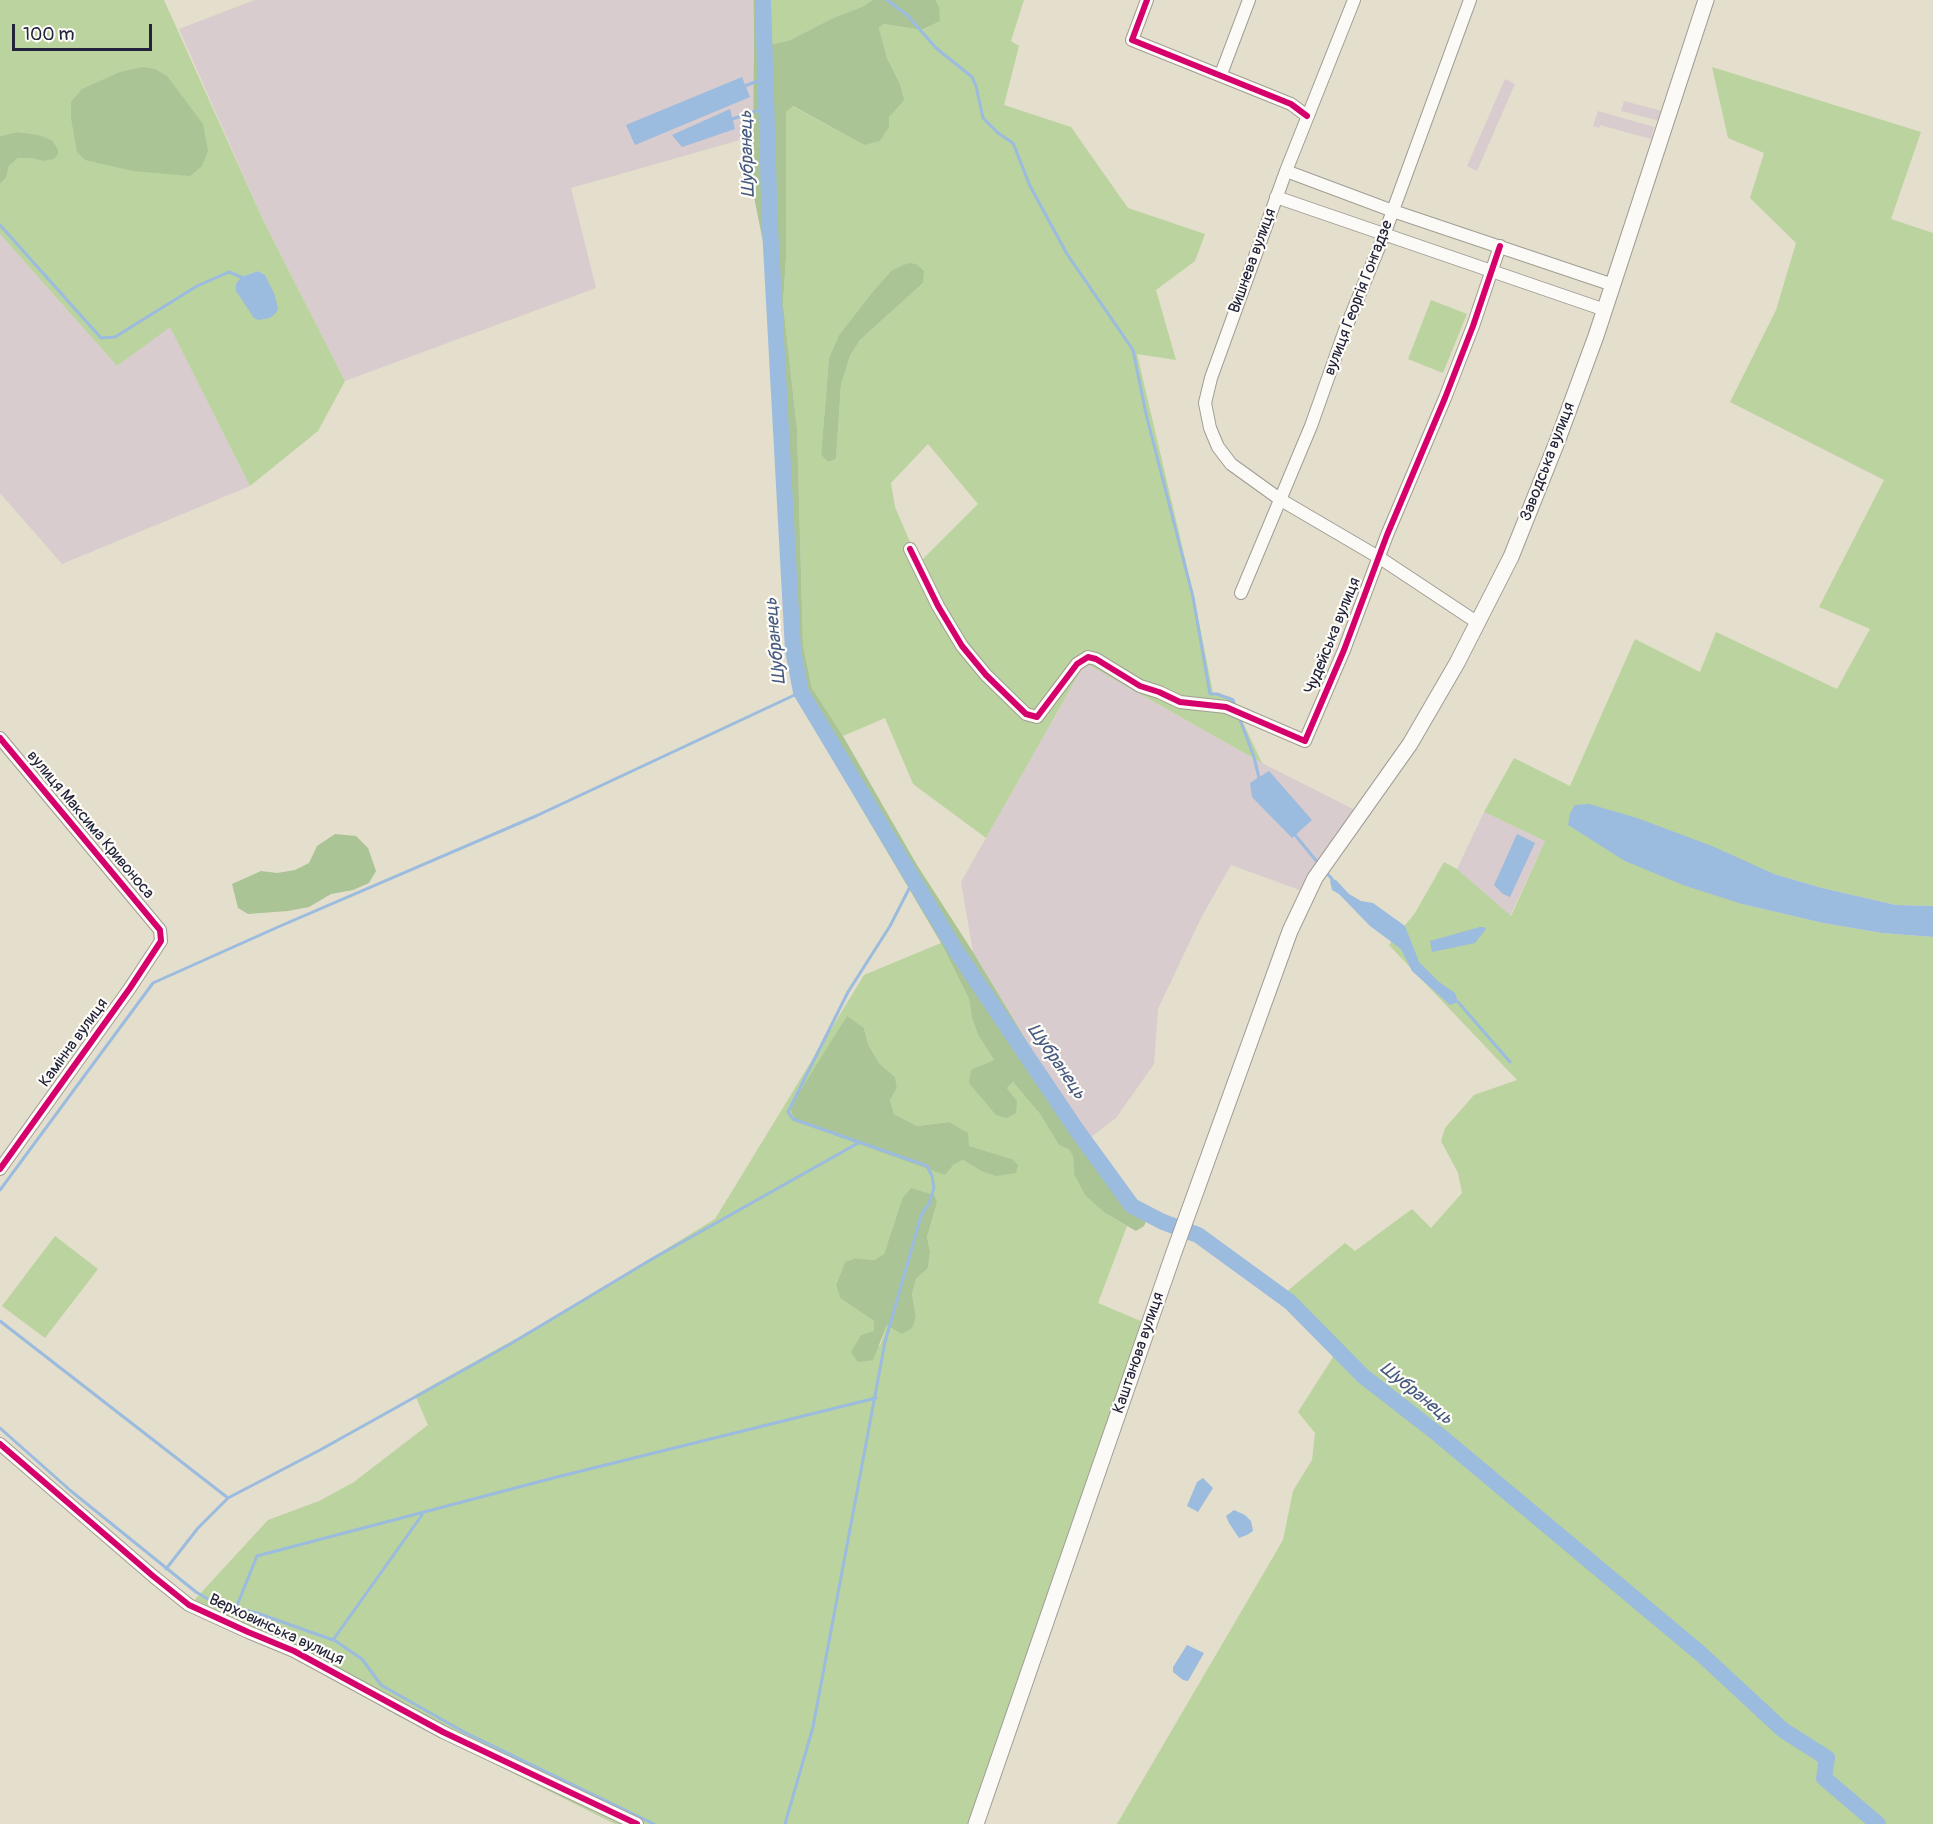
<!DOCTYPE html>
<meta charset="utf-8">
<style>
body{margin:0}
#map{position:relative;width:1933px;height:1824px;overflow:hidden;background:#e4decc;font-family:Pangolin,sans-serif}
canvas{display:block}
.scale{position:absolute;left:12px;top:24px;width:140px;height:27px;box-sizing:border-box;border:3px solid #22223b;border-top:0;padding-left:8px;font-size:18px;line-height:21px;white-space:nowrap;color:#22223b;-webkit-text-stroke:4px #fdfcf7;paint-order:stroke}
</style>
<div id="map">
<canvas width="1933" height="1824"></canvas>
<div class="scale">100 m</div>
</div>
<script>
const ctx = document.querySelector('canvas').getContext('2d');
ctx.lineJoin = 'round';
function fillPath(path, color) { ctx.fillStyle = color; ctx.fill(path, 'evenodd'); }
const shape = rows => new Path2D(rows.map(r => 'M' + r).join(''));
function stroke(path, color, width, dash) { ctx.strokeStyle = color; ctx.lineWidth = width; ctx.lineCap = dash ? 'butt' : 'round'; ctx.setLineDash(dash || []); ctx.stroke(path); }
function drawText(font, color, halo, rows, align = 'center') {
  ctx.font = font + ' Pangolin,sans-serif'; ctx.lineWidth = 4.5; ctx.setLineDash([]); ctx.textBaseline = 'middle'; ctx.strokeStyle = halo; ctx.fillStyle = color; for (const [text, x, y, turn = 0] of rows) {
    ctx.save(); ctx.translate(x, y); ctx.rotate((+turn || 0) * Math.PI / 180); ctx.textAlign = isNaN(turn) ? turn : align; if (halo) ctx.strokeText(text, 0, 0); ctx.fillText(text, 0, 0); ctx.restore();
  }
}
fillPath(shape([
 [255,0,753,0,754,136,571,188,596,288,345,381,264,222,179,29],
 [1505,79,1515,84,1477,171,1467,166],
 [1624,101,1662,111,1660,121,1621,111],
 [1598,111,1654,127,1651,139,1600,125,1599,128,1593,126],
 [0,234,117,366,170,326,250,486,62,564,0,493],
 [1085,663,1262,763,1359,812,1305,892,1231,865,1201,918,1158,1009,1154,1064,1116,1118,1090,1138,1047,1075,973,952,961,882],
 [1484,812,1545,841,1510,916,1457,869]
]), '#d8ccce');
fillPath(shape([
 [0,0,164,0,264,222,345,381,318,431,250,486,170,327,117,366,0,234,0,184,6,178,9,166,18,158,31,158,43,161,58,154,58,149,52,140,17,132,0,136],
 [258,271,265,275,276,301,241,277],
 [753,0,872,0,864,6,833,18,788,41,754,48],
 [936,0,1024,0,1011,41,1019,46,1004,105,1071,127,1128,208,1205,234,1195,261,1156,290,1176,360,1137,354,1194,597,1213,693,1231,697,1262,763,1085,663,986,838,913,784,885,718,843,736,812,688,803,645,797,429,783,303,786,259,786,112,792,106,864,145,889,127,889,118,900,84,887,58,879,28,884,24,923,30,939,21,939,7],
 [908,263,923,283,860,340,850,356,841,385,836,459,828,462,821,455,829,358,839,335,874,290,892,270],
 [928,444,978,504,919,563,895,507,891,483],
 [1712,67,1921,132,1891,219,1933,233,1933,906,1896,905,1822,888,1774,874,1742,904,1823,923,1882,933,1933,937,1933,1824,1117,1824,1283,1540,1293,1491,1312,1460,1315,1433,1298,1412,1335,1354,1297,1318,1285,1293,1345,1243,1355,1251,1412,1209,1431,1228,1462,1193,1458,1173,1441,1141,1445,1128,1474,1095,1517,1080,1389,945,1415,913,1444,862,1457,869,1511,916,1545,841,1484,812,1514,758,1570,786,1635,639,1700,672,1716,632,1837,689,1870,629,1819,607,1884,480,1730,402,1776,310,1796,243,1750,198,1764,153,1728,138],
 [1431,300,1467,314,1443,373,1408,359],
 [941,943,969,999,972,1018,978,1035,994,1060,985,1064,1017,1101,1007,1088,1013,1082,1040,1114,1059,1145,1069,1148,1073,1156,1074,1174,1105,1213,1127,1226,1098,1303,1155,1327,998,1779,985,1824,615,1824,398,1716,310,1664,187,1608,268,1520,319,1501,354,1482,428,1425,415,1395,560,1314,715,1219,864,975],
 [847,1017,864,1028,868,1044,879,1063,895,1077,897,1088,890,1100,894,1114,917,1126,949,1122,968,1146,1012,1159,981,1171,963,1160,953,1165,791,1107],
 [902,1199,937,1203,927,1237,930,1252,928,1268,916,1279,912,1294,916,1317,887,1325,880,1346,861,1335,874,1332,874,1321,840,1298,836,1285,845,1262,855,1258,874,1260,884,1254],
 [55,1236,98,1269,45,1338,2,1306]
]), '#bbd39e');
fillPath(shape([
 [754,0,765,0,767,45,788,41,833,18,864,6,872,0,936,0,939,7,940,21,922,30,884,24,879,28,887,58,900,84,904,100,889,117,889,127,880,141,864,145,793,106,786,112,786,259,783,303,797,429,803,645,812,688,843,736,917,865,973,952,1047,1075,1090,1138,1137,1200,1151,1209,1144,1226,1136,1231,1105,1213,1085,1195,1074,1174,1073,1156,1069,1149,1059,1145,1040,1114,1013,1082,1007,1088,1017,1101,1016,1113,1007,1118,996,1115,969,1083,971,1070,994,1060,978,1035,972,1018,969,999,941,943,797,699,789,647,776,306,753,192],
 [143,67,155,69,167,76,203,124,208,151,202,166,190,176,133,171,85,160,77,152,71,118,71,102,82,89,120,72],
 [17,132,38,135,52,140,58,149,58,154,54,159,43,161,31,158,18,158,9,166,6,178,0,184,0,136],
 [908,263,916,264,924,271,923,283,860,340,850,356,841,385,836,459,828,462,821,455,829,358,839,335,874,290,892,270],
 [335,834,356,836,368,848,376,871,369,883,353,890,331,894,309,907,288,911,248,914,238,908,232,884,261,871,277,873,295,870,309,863,317,846],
 [847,1016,864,1028,868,1044,879,1063,895,1077,897,1088,890,1100,894,1114,917,1126,949,1122,968,1133,969,1146,1012,1159,1018,1165,1016,1173,996,1176,981,1171,963,1160,953,1165,945,1175,795,1121,790,1107],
 [911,1188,934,1195,937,1203,927,1237,930,1252,928,1268,916,1279,912,1294,916,1317,912,1328,902,1334,887,1325,873,1360,858,1362,851,1352,861,1335,874,1331,874,1321,840,1298,836,1285,845,1262,855,1258,874,1260,884,1254,902,1199]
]), '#aac496');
fillPath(shape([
 [742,77,750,97,635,145,626,125],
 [730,109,735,129,682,147,672,135],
 [258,271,265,275,274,293,278,308,276,313,270,318,258,320,254,318,236,291,236,284,241,277],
 [1269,771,1312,820,1292,838,1252,797,1250,783],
 [1589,804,1637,818,1712,846,1774,874,1822,888,1896,905,1933,906,1933,937,1882,933,1823,923,1742,904,1683,885,1625,861,1568,825,1570,813,1575,805],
 [1517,834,1535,843,1510,897,1503,894,1494,885],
 [1332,879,1336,880,1349,894,1361,901,1373,903,1405,926,1419,962,1439,982,1455,993,1458,1002,1450,1005,1412,971,1401,949,1370,926,1339,894,1332,890,1330,881],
 [1480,927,1484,927,1486,929,1475,943,1432,952,1430,941],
 [1203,1478,1213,1488,1198,1512,1187,1506,1197,1482],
 [1234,1510,1245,1515,1251,1521,1253,1531,1247,1535,1239,1538,1229,1523,1226,1516],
 [1187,1645,1204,1653,1188,1681,1183,1680,1173,1672,1173,1667]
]), '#9bbbdf');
stroke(shape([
 [887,0,907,15,936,48,972,77,976,86,983,118,998,133,1013,143,1030,186,1067,254,1133,350,1146,414,1193,597,1210,694,1217,694,1233,700,1236,708],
 [745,86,765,78],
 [732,119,766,108],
 [0,225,101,338,115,337,197,286,229,272,241,277],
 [1239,717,1254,757,1259,778],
 [1295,835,1319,864],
 [1325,871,1332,879],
 [1458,1002,1510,1062],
 [0,1190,153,983,278,927,536,816,801,692],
 [0,1321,228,1498],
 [0,1428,71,1491,196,1592,213,1602,257,1613,333,1640,422,1515],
 [166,1569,198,1528,228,1498,320,1450,512,1343,652,1259,860,1142],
 [236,1608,257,1556,557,1477,876,1398],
 [334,1640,362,1659,381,1685,464,1732,654,1824],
 [785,1824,813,1727,885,1342,922,1213,929,1204,934,1188,932,1176,927,1166,793,1119,788,1112,848,992,890,926,914,879]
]), '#9bbbdf', 3);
stroke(shape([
 [763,0,770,228,793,650,801,692,957,952,1076,1129,1132,1206,1163,1222,1198,1235,1290,1302,1363,1376,1439,1435,1701,1654,1783,1730,1827,1758,1824,1778,1878,1824]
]), '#9bbbdf', 16);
const minor = shape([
 [1147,0,1132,40,1291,104,1307,116],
 [1354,0,1286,171,1211,378,1205,403,1210,428,1218,447,1231,464,1281,500,1380,558,1478,623],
 [1221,74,1249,0],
 [1286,171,1393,211,1613,285],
 [1276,197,1605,310],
 [910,549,938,606,962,646,986,675,1026,714,1037,717,1077,664,1088,657,1096,659,1140,686,1159,692,1180,702,1226,707,1305,741,1344,650,1387,535,1445,398,1473,326,1500,246],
 [1241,593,1311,426,1345,330,1384,235,1470,0],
 [0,738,160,930,161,941,130,988,0,1169],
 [0,1444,153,1576,189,1605,248,1632,294,1651,443,1732,637,1824]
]);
const major = shape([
 [976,1824,1173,1255,1290,931,1315,878,1410,744,1457,663,1511,557,1557,442,1596,336,1706,0]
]);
stroke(minor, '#a09d95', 14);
stroke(major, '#a09d95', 17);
stroke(minor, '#fbfaf7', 12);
stroke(major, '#fbfaf7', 15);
stroke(shape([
 [1147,0,1132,40,1291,104,1307,116],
 [910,549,938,606,962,646,986,675,1026,714,1037,717,1077,664,1088,657,1096,659,1140,686,1159,692,1180,702,1226,707,1305,741,1344,650,1387,535,1445,398,1473,326,1500,246],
 [0,738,160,930,161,941,130,988,0,1169],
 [0,1444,153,1576,189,1605,248,1632,294,1651,443,1732,637,1824]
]), '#d6006c', 6);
drawText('16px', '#22223b', '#fdfcf7', [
 ["Вишнева вулиця",1253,261,-70],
 ["вулиця Георгія Гонгадзе",1359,298,-69],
 ["Заводська вулиця",1548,462,-69],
 ["Чудейська вулиця",1333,636,-68],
 ["вулиця Максима Кривоноса",90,825,50],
 ["Камінна вулиця",74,1043,-54],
 ["Каштанова вулиця",1139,1353,-71],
 ["Верховинська вулиця",276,1630,25]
]);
drawText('italic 18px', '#465980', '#fdfcf7', [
 ["Шубранець",748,154,-92],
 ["Шубранець",776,641,-96],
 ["Шубранець",1056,1062,55],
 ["Шубранець",1416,1394,39]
]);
</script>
